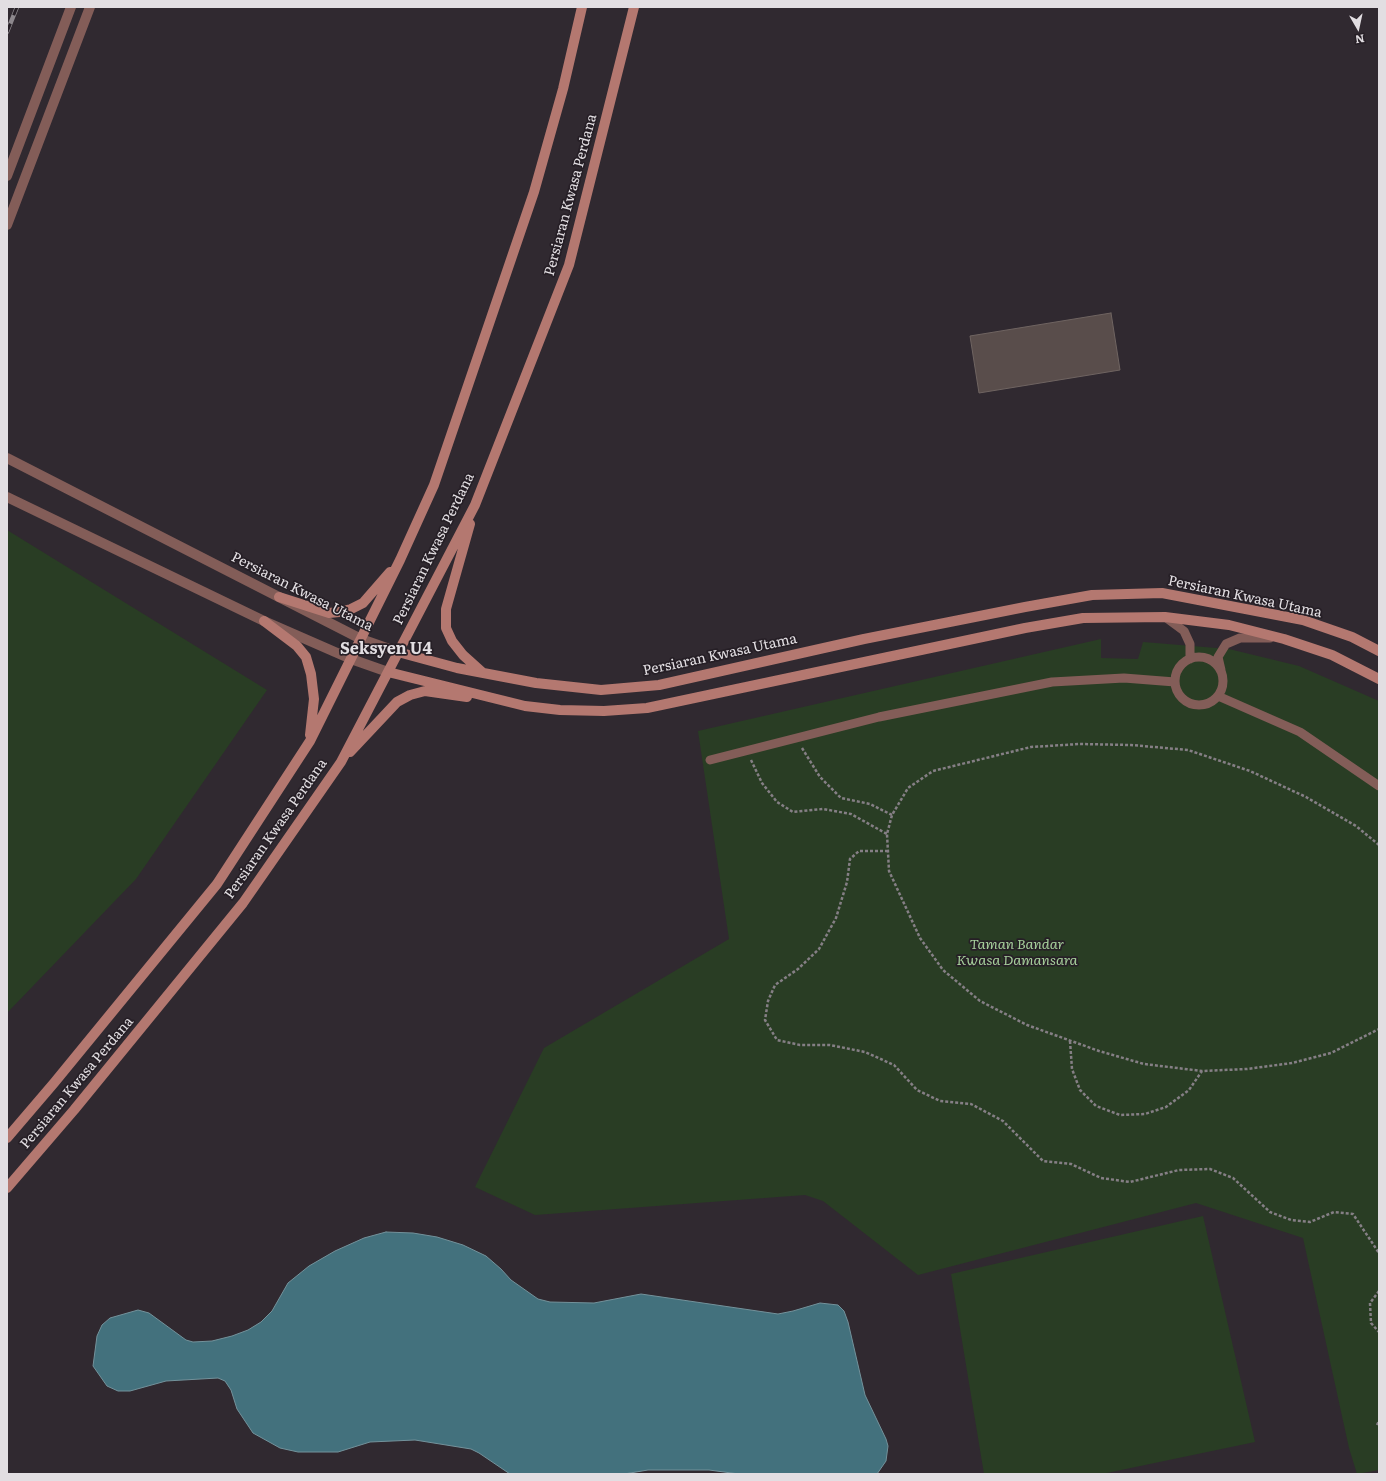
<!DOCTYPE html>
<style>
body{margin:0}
#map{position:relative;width:1386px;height:1481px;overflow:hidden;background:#302930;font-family:Literata,serif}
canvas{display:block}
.frame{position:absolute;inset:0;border:8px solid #e2dee2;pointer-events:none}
.north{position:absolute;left:1338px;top:8px;width:40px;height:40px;-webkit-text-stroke:3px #261f26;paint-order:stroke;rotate:171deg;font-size:11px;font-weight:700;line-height:16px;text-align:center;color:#e2dee2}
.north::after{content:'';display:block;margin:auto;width:14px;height:18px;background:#e2dee2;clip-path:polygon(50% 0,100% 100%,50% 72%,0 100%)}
</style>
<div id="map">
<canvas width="1386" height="1481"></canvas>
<div class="frame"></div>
<div class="north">N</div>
</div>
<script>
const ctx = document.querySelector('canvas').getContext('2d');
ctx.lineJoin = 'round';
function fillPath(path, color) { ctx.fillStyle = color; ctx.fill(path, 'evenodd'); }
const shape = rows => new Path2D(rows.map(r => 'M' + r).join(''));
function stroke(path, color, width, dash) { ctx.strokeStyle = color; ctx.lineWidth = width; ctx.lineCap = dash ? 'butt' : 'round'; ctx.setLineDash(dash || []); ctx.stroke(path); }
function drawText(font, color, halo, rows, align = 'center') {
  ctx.font = font + ' Literata,serif'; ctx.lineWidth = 3.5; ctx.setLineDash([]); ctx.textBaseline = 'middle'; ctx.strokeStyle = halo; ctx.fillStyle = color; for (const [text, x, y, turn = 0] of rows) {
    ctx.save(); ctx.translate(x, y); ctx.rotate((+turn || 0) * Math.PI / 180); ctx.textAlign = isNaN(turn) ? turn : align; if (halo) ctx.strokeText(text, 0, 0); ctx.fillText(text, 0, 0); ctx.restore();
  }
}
fillPath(shape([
 [7,530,267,690,136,879,7,1013],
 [1101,639,1101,658,1138,659,1143,642,1229,649,1299,666,1379,701,1379,1470,1357,1474,1349,1448,1303,1238,1196,1203,918,1275,823,1201,805,1195,535,1215,475,1187,544,1048,729,939,698,731],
 [1203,1216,1255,1442,1102,1474,984,1474,951,1274]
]), '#293d24');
const water = shape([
 [386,1232,413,1233,437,1237,463,1245,486,1256,501,1269,511,1280,538,1299,550,1302,594,1303,641,1294,778,1314,793,1311,820,1303,838,1305,844,1311,848,1322,865,1395,886,1439,888,1446,886,1461,877,1474,739,1474,709,1470,648,1470,624,1474,510,1474,479,1453,471,1449,415,1440,370,1442,338,1452,298,1452,280,1448,253,1433,237,1409,231,1390,225,1381,218,1378,166,1381,130,1391,118,1391,107,1386,93,1366,97,1336,102,1325,110,1318,138,1310,149,1313,186,1340,193,1342,212,1341,232,1336,248,1330,261,1322,272,1311,288,1283,309,1266,335,1251,364,1238,386,1232]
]);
fillPath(water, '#43717d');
stroke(water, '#73929b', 1);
const building = shape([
 [1111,313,1120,370,979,393,970,336,1111,313]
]);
fillPath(building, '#594d4b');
stroke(building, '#6f6461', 1);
stroke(shape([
 [802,748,820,777,841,798,870,804,892,815],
 [751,760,762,783,777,802,793,812,823,809,851,814,887,834],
 [1379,845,1356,826,1306,797,1250,771,1188,750,1131,745,1080,744,1031,747,933,771,908,788,892,815,887,834,889,871,920,938,943,970,980,1001,1027,1025,1099,1051,1144,1064,1202,1071,1247,1069,1292,1063,1331,1053,1379,1029],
 [888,851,859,851,850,859,847,882,836,918,819,949,798,969,775,985,768,1001,765,1020,777,1040,800,1045,830,1045,865,1052,894,1065,917,1090,940,1101,971,1104,1003,1121,1043,1161,1071,1164,1101,1178,1130,1182,1179,1170,1210,1169,1233,1178,1270,1212,1291,1220,1310,1222,1334,1212,1353,1214,1379,1253],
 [1070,1041,1072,1069,1080,1090,1096,1106,1120,1115,1145,1114,1166,1107,1189,1090,1202,1071],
 [1379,1291,1370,1303,1371,1323,1379,1332],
 [1377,1425,1379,1421]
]), '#857f85', 2.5, [3, 2]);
stroke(shape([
 [1165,617,1184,631,1190,644,1190,659],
 '1175 681a24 24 0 1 1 48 0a24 24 0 1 1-48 0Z',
 [1221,670,1218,657,1226,644,1240,638,1270,638],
 [1218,696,1300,732,1379,786],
 [710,760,879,717,1052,682,1124,678,1175,682]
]), '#835d58', 9);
stroke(shape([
 [7,176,71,7],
 [7,225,90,7],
 [7,458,361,639,398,652],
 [7,497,264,621,351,659,388,672]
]), '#835d58', 10);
stroke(shape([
 [470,524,446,609,446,628,452,641,463,655,483,673],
 [279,597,329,613,339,612,351,609,363,603,390,572],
 [264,621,297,646,306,657,311,674,314,699,310,735],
 [398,652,457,668,536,683,601,690,659,685,864,639,1025,607,1092,595,1162,593,1303,620,1352,637,1379,651],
 [388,672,525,706,560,710,604,711,647,708,1025,628,1083,618,1165,617,1229,625,1284,639,1332,655,1379,679],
 [350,752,397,702,410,695,425,691,467,697],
 [7,1138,54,1083,217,884,310,741,400,560,434,485,534,192,563,89,582,7],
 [7,1188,74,1110,243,903,341,762,475,505,569,265,634,7]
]), '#b47870', 10);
const rail = shape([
 [7,32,17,7]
]);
stroke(rail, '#8d888d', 4.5);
stroke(rail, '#261f26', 3, [9]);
drawText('14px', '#e2dee2', '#261f26', [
 ["Persiaran Kwasa Perdana",571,195,-75],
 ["Persiaran Kwasa Perdana",434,549,-64],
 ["Persiaran Kwasa Utama",302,592,27],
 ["Persiaran Kwasa Utama",1245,597,12],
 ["Persiaran Kwasa Utama",720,655,-12],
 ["Persiaran Kwasa Perdana",276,829,-55],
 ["Persiaran Kwasa Perdana",77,1083,-50]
]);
drawText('italic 14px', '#a5ce9a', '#261f26', [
 ["Taman Bandar",1017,945],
 ["Kwasa Damansara",1017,961]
]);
drawText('bold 16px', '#e2dee2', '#261f26', [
 ["Seksyen U4",386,649]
]);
</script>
